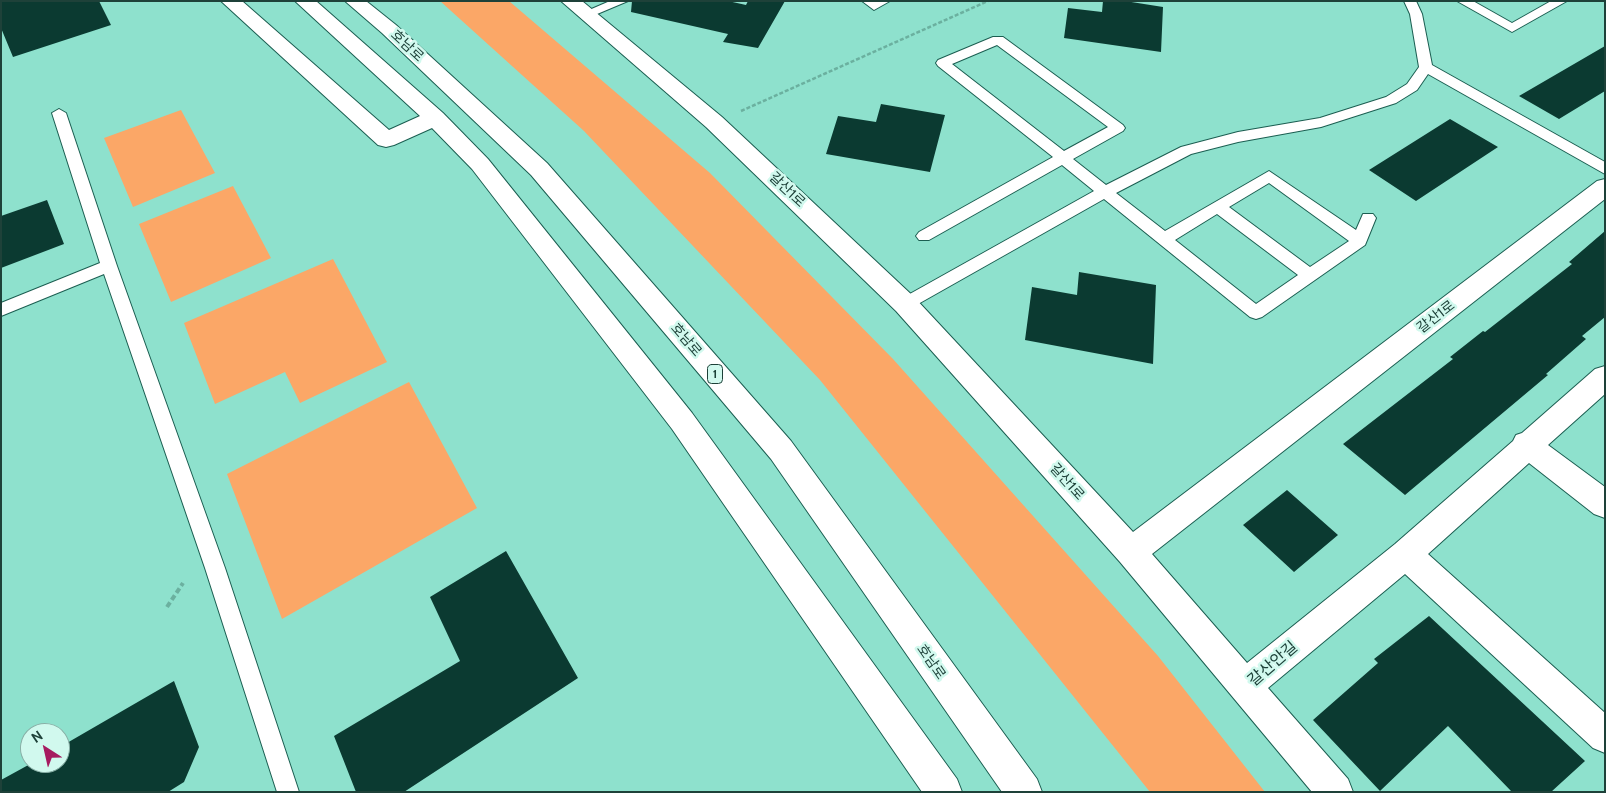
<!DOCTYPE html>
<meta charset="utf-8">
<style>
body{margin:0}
#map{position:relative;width:1606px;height:793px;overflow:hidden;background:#8ee1cd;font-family:Cabin,sans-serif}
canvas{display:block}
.frame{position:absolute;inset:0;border:2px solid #1e4139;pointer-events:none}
.north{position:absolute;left:20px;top:723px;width:50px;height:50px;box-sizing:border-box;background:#d1f9ee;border:1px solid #89afa6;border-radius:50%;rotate:325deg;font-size:14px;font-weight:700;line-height:20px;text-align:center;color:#1e4139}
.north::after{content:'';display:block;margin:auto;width:18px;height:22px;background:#a61b60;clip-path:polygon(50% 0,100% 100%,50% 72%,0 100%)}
</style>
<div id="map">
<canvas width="1606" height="793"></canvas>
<div class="frame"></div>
<div class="north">N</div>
</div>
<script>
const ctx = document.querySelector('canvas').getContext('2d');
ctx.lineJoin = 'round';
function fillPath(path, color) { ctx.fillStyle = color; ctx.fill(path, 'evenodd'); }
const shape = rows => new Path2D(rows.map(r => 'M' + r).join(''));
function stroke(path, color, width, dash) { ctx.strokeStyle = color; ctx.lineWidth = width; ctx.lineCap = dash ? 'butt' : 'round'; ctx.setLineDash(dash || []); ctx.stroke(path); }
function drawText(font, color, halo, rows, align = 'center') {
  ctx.font = font + ' Cabin,"Noto Sans KR",sans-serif'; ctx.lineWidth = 5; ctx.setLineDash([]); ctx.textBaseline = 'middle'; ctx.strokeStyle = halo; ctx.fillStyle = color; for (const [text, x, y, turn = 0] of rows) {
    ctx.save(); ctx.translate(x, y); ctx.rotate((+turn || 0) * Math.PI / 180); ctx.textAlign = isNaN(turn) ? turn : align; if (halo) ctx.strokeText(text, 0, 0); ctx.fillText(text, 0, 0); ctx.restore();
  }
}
fillPath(shape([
 [440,1,509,1,710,173,893,359,1158,656,1265,792,1150,792,820,380,584,131],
 [181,110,215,173,133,207,104,138],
 [233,186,271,258,171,302,139,224],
 [333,259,387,362,300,403,285,372,215,404,184,323],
 [409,382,477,508,282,619,227,474]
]), '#fba767');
fillPath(shape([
 [1,1,99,1,111,25,13,57,1,28],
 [632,1,728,1,746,5,748,1,785,1,758,48,723,42,728,34,631,12],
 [1103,1,1125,1,1163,7,1161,52,1064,38,1068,8,1102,12],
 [1605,46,1605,91,1559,119,1519,96],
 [881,104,945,115,930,172,826,154,838,116,876,122],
 [1450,119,1498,147,1416,201,1369,170],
 [47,200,64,244,1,268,1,216],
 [1605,231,1605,317,1582,336,1586,339,1546,374,1548,375,1405,495,1343,444,1453,359,1450,357,1483,331,1485,332,1572,264,1569,262],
 [1079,272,1156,285,1153,364,1025,340,1032,287,1077,295],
 [1287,490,1338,535,1294,572,1243,525],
 [506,551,578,678,404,792,356,792,334,736,460,661,430,597],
 [1429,616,1585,761,1551,792,1512,792,1448,726,1380,791,1313,720,1378,663,1374,659],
 [174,681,199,747,184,782,168,792,1,792,1,780,32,763,60,763,60,747]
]), '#0b3a31');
const service = shape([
 [610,1,628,1,590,17,586,18,580,14,610,1],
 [862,1,890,1,874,10,862,1],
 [1404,1,1416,1,1422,14,1432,65,1605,162,1605,174,1428,74,1417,90,1396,103,1321,127,1238,142,1191,154,1116,193,1165,231,1269,171,1356,230,1363,214,1373,214,1376,218,1365,245,1262,317,1256,319,1250,317,1104,199,911,308,905,310,899,308,897,304,899,300,1094,191,1062,165,929,240,919,240,916,236,919,232,1053,157,938,66,936,63,938,60,993,37,1003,37,1123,125,1125,128,1123,131,1073,159,1106,185,1181,147,1238,132,1320,118,1386,97,1407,84,1419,67,1410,14,1404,1],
 [997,45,1108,127,1064,151,952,64,997,45],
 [1269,183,1349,241,1310,267,1229,207,1269,183],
 [1217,214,1298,275,1256,304,1175,240,1217,214],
 [1457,1,1473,1,1512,23,1551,1,1567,1,1512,32,1457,1],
 [59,109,66,113,117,266,225,568,299,792,277,792,205,568,104,274,1,316,1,303,100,263,52,113,59,109]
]);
const minor = shape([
 [561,1,582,1,722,117,914,297,1133,532,1597,181,1605,179,1605,199,1152,554,1247,663,1395,544,1513,441,1516,435,1522,433,1595,369,1605,366,1605,394,1548,445,1605,487,1605,518,1594,514,1529,463,1428,554,1605,713,1605,753,1593,748,1405,574,1268,688,1348,779,1353,792,1312,792,1120,562,896,311,706,127,561,1]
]);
const trunk = shape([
 [221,1,242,1,389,130,420,116,295,1,316,1,443,113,488,159,692,413,957,779,962,792,922,792,672,429,472,169,432,128,394,145,386,147,378,145,221,1],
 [345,1,366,1,396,25,547,163,791,441,1037,779,1042,792,1002,792,771,459,531,175,382,33,345,1]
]);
stroke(service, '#1b5e51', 2);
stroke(minor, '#1b5e51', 2);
stroke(trunk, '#1b5e51', 2);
stroke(shape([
 [741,111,988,1]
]), '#6bb09f', 2.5, [4, 2]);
stroke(shape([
 [167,607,183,583]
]), '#6bb09f', 4, [5.5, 3]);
fillPath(service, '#fff');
fillPath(minor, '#fff');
fillPath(trunk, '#fff');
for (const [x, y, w] of [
 [715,374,15]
]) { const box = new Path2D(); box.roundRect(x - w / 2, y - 9.5, w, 19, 4); ctx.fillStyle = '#d1f9ee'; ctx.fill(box); stroke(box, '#1e4139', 1); }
drawText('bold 12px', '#1e4139', null, [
 ["1",715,374]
]);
drawText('14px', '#1e4139', '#d1f9ee', [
 ["호남로",407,46,43],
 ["갈산1로",787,190,43],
 ["갈산1로",1436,317,-38],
 ["호남로",686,340,49],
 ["갈산1로",1067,482,48],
 ["호남로",931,662,55]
]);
drawText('16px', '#1e4139', '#d1f9ee', [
 ["갈산안길",1273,664,-41]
]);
</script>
